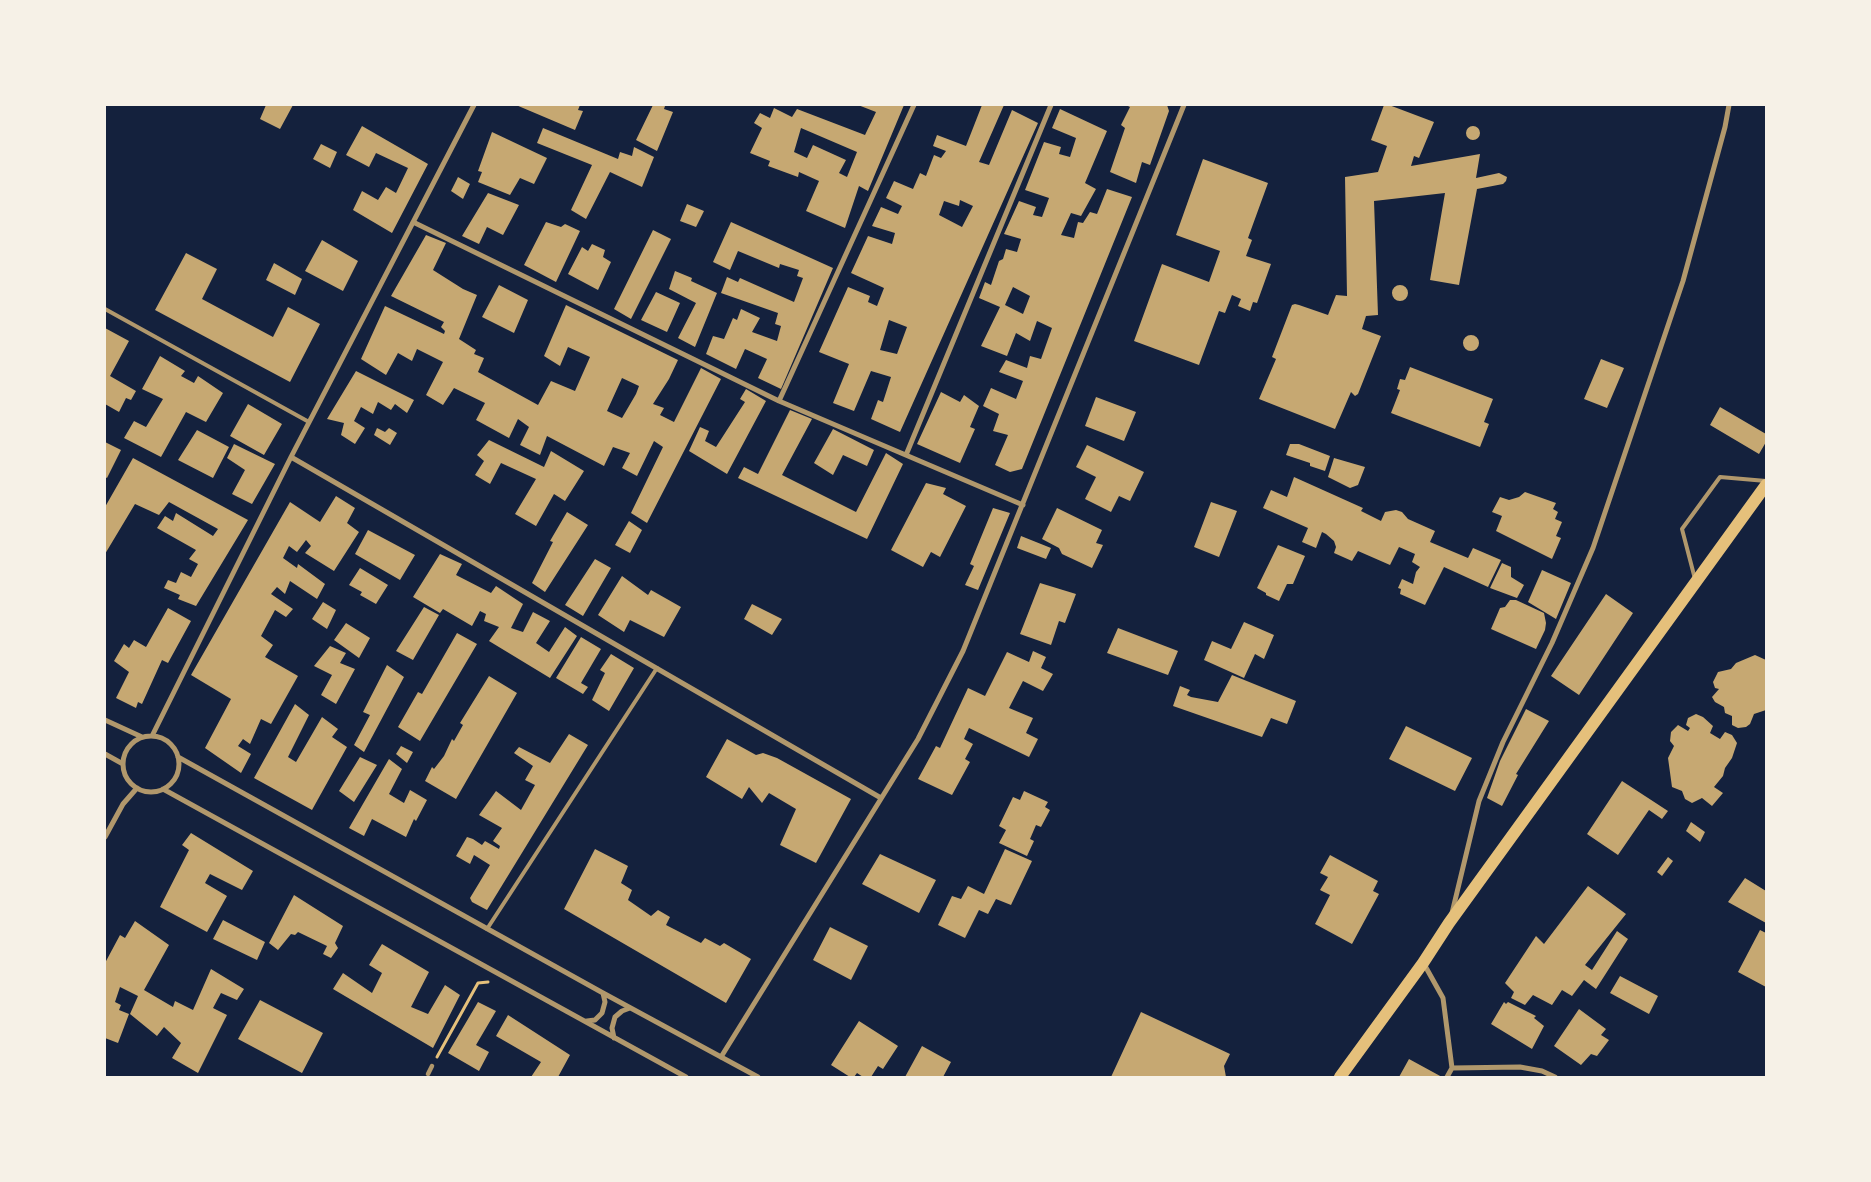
<!DOCTYPE html>
<style>
body{margin:0}
#map{position:relative;width:1871px;height:1182px;overflow:hidden;background:#14213d;font-family:Cabin,sans-serif}
canvas{display:block}
.frame{position:absolute;inset:0;border:106px solid #f6f1e7;pointer-events:none}
</style>
<div id="map">
<canvas width="1871" height="1182"></canvas>
<div class="frame"></div>
</div>
<script>
const ctx = document.querySelector('canvas').getContext('2d');
ctx.lineJoin = 'round';
function fillPath(path, color) { ctx.fillStyle = color; ctx.fill(path, 'evenodd'); }
const shape = rows => new Path2D(rows.map(r => 'M' + r).join(''));
function stroke(path, color, width, dash) { ctx.strokeStyle = color; ctx.lineWidth = width; ctx.lineCap = dash ? 'butt' : 'round'; ctx.setLineDash(dash || []); ctx.stroke(path); }
fillPath(shape([
 [266,105,293,105,280,129,260,119],
 [516,105,580,105,578,110,583,111,575,130],
 [653,105,663,105,665,106,664,109,673,112,657,151,636,140],
 [858,105,904,105,868,191,859,186,845,228,806,211,819,181,799,172,798,177,768,166,770,161,750,153,762,128,754,123,760,113,770,118,774,108,792,117,797,109,865,135,876,112],
 [801,128,857,152,847,177,839,173,846,160,813,145,807,158,794,152],
 [982,105,1004,105,979,162,989,165,1012,110,1038,123,900,432,871,419,878,400,883,402,891,377,871,371,854,411,833,403,849,364,819,352,848,287,870,296,868,302,877,306,884,288,851,273,868,236,892,244,895,233,872,226,881,207,898,214,902,206,886,198,894,181,913,189,920,173,926,176,934,155,941,158,946,151,933,146,937,135,966,146],
 [960,200,973,206,962,227,939,215,944,201,959,206],
 [889,320,907,327,897,354,880,350],
 [1126,105,1167,105,1169,111,1150,165,1142,162,1136,183,1110,172,1125,128,1121,125,1130,107],
 [1384,105,1389,105,1434,122,1419,158,1414,156,1411,166,1480,154,1476,178,1499,173,1507,177,1506,181,1503,184,1477,189,1459,285,1430,280,1445,193,1374,201,1378,315,1366,316,1362,329,1381,336,1358,394,1355,396,1351,392,1335,429,1259,399,1276,359,1272,357,1292,305,1295,304,1299,305,1328,315,1336,295,1347,296,1345,177,1378,172,1387,146,1371,140],
 [1060,109,1107,131,1085,183,1096,189,1081,216,1071,213,1061,235,1074,238,1078,222,1083,223,1090,212,1097,214,1107,189,1132,197,1022,469,1010,472,995,465,1008,435,993,431,999,414,983,406,991,388,1016,399,1023,381,999,372,1006,360,1027,368,1030,356,1041,359,1052,328,1037,321,1030,341,1016,333,1007,356,981,346,1000,307,979,298,985,282,991,285,999,261,1003,259,1006,249,1017,252,1021,239,1004,234,1019,201,1036,207,1033,215,1042,217,1049,198,1025,190,1044,142,1061,147,1059,154,1070,157,1076,138,1052,128],
 [1013,287,1030,296,1023,314,1005,305],
 [362,126,428,164,392,233,353,210,362,191,378,200,386,187,396,193,408,168,376,153,369,167,346,155],
 '1466 133a7 7 0 1 1 14 0a7 7 0 1 1-14 0Z',
 [543,128,618,159,620,152,632,156,634,147,654,157,642,187,610,172,586,219,571,210,592,165,537,143],
 [492,132,547,158,534,184,520,178,510,195,478,182,482,172,478,171],
 [321,144,337,152,330,168,313,159],
 [1203,159,1268,183,1248,238,1252,240,1246,256,1271,264,1257,303,1253,302,1250,311,1238,306,1241,299,1232,295,1225,313,1219,311,1199,365,1134,341,1162,264,1209,282,1220,251,1176,235],
 [458,177,470,184,463,199,451,191],
 [488,193,519,205,503,235,487,227,479,244,462,236],
 [687,204,704,211,696,227,680,221],
 [546,222,561,227,565,224,580,231,556,282,524,265],
 [731,222,833,268,781,389,758,378,767,359,745,349,736,369,706,354,713,336,724,339,733,318,737,320,741,309,760,318,752,332,777,341,781,326,775,324,778,313,721,293,727,277,738,282,740,278,794,302,803,278,797,276,799,270,780,264,779,268,738,251,730,270,713,262],
 [653,230,671,239,631,319,614,309],
 [426,235,446,243,433,270,463,289,477,295,459,339,476,350,474,354,484,358,478,372,538,405,551,381,575,391,590,357,568,347,560,366,544,356,566,305,678,360,669,379,653,404,664,408,660,415,674,422,701,368,721,379,647,523,631,513,663,447,654,441,637,476,622,468,630,453,613,447,604,466,547,436,540,455,520,445,529,427,518,419,509,438,476,420,485,403,454,388,443,405,426,395,443,362,417,349,412,361,398,353,386,375,361,359,385,306,444,334,445,331,441,327,444,322,391,296],
 [622,378,639,386,636,394,622,418,607,411],
 [322,240,358,261,343,291,305,271],
 [592,244,605,250,603,257,611,262,598,290,568,274,582,247,588,251],
 [186,253,217,269,202,299,273,337,288,307,320,324,290,382,155,310],
 [274,263,302,279,295,295,266,280],
 [675,271,692,278,691,281,717,293,695,347,678,338,696,303,669,289],
 '1392 293a8 8 0 1 1 16 0a8 8 0 1 1-16 0Z',
 [499,285,528,300,514,333,482,317],
 [656,292,680,303,667,332,641,320],
 [105,328,129,341,110,376,136,391,131,400,126,398,119,412,105,404],
 '1463 343a8 8 0 1 1 16 0a8 8 0 1 1-16 0Z',
 [160,356,185,371,181,376,194,383,198,376,223,393,206,422,186,412,161,457,124,438,134,421,146,427,163,399,142,389],
 [1601,359,1624,368,1607,408,1584,399],
 [1410,367,1493,399,1484,422,1489,424,1480,447,1391,413,1400,390,1397,389,1400,379,1405,380],
 [356,371,414,400,407,413,395,404,391,410,378,402,373,414,361,407,354,421,365,428,355,444,341,435,344,423,327,419],
 [746,389,766,401,727,474,689,451,700,427,709,431,705,441,716,447,745,402,740,399],
 [941,392,960,402,964,395,979,406,970,427,975,429,960,463,917,444],
 [1096,397,1136,412,1124,441,1085,426],
 [248,404,282,424,264,455,230,436],
 [1720,407,1766,434,1766,442,1759,454,1710,425],
 [790,410,812,419,782,475,856,512,886,453,903,464,867,539,738,478,744,467,758,474],
 [377,428,385,432,389,428,397,433,390,445,374,435],
 [833,429,874,450,867,466,843,455,833,475,814,463],
 [197,430,229,447,213,478,178,460],
 [489,440,544,467,551,451,584,471,565,501,554,494,536,526,515,514,536,479,501,463,490,484,475,475,484,461,477,455],
 [105,442,121,450,107,478,105,477],
 [234,444,275,464,252,504,232,494,245,470,227,458],
 [1290,444,1299,444,1330,456,1325,471,1310,466,1310,463,1286,455],
 [1087,445,1144,472,1130,501,1119,496,1111,512,1085,499,1096,477,1076,467],
 [133,458,248,520,196,606,178,599,180,595,164,588,168,580,176,583,181,572,191,577,198,564,189,559,196,550,157,528,165,516,173,521,176,513,213,536,218,529,169,502,159,515,135,504,105,554,105,507],
 [1334,458,1365,467,1358,485,1350,488,1328,477],
 [1294,477,1363,508,1361,511,1381,521,1385,512,1396,510,1402,512,1408,519,1435,531,1430,542,1468,558,1473,548,1501,560,1488,587,1444,567,1425,605,1400,594,1401,589,1398,588,1402,579,1413,584,1416,572,1420,567,1412,562,1415,554,1399,547,1390,565,1358,551,1352,561,1334,553,1336,547,1334,541,1326,534,1322,532,1316,548,1302,542,1308,528,1263,508,1271,490,1287,497],
 [926,483,946,488,943,494,966,506,940,557,931,552,923,567,891,550],
 [1525,492,1556,503,1553,509,1558,512,1555,519,1562,522,1556,536,1561,538,1552,559,1496,531,1502,516,1492,512,1500,497,1509,500,1519,497],
 [336,496,355,508,347,523,359,532,334,571,305,553,311,546,306,540,297,552,289,546,283,558,297,568,298,564,325,584,317,599,290,581,285,594,277,587,271,594,293,609,286,617,275,610,261,636,273,645,265,657,298,676,271,724,261,719,250,744,243,739,238,746,251,754,241,773,205,748,231,699,191,675,290,502,320,522],
 [1211,502,1237,511,1219,557,1194,547],
 [993,508,1010,513,978,590,965,585,974,566,970,564],
 [1057,508,1102,530,1096,543,1103,545,1092,568,1062,554,1059,548,1042,539],
 [567,512,588,525,545,592,532,583,553,542,550,541],
 [629,521,642,530,630,553,615,545],
 [368,530,415,555,400,580,355,554],
 [1021,536,1051,548,1046,559,1017,548],
 [1278,545,1305,556,1293,584,1287,584,1279,601,1266,595,1266,593,1257,588],
 [440,554,462,564,456,575,491,593,496,586,523,604,511,628,523,632,533,612,550,621,536,643,549,652,565,627,577,636,550,678,489,641,499,627,484,621,486,614,480,611,472,626,443,609,440,613,413,597],
 [595,559,611,568,583,616,565,605],
 [1502,563,1511,567,1511,577,1524,585,1517,598,1490,588],
 [360,568,388,585,376,604,360,595,362,592,349,585],
 [1542,570,1571,583,1556,619,1528,602],
 [622,576,648,595,651,590,681,607,664,637,630,620,624,632,598,615],
 [1040,583,1076,594,1065,623,1059,621,1051,645,1020,634],
 [1606,594,1633,613,1579,695,1551,676],
 [1510,600,1516,600,1544,613,1546,623,1545,630,1536,649,1491,629,1500,608,1505,607],
 [323,602,336,610,327,629,312,619],
 [752,604,782,619,772,635,744,619],
 [424,607,439,615,413,660,396,651],
 [168,608,191,621,168,663,162,660,142,704,138,702,136,708,116,698,129,672,114,661,124,644,129,648,134,640,146,647],
 [1244,622,1274,635,1264,659,1255,654,1244,678,1204,660,1212,641,1231,649],
 [346,623,370,638,359,658,334,640],
 [1118,628,1178,651,1168,675,1107,653],
 [457,633,477,644,420,741,398,727,418,692,422,694],
 [581,637,601,649,581,683,588,687,583,694,556,678],
 [330,646,346,653,340,663,355,669,336,704,321,695,332,675,314,666],
 [1033,651,1046,657,1041,668,1053,674,1043,691,1023,681,1009,708,1033,718,1026,733,1038,739,1029,757,969,728,964,739,973,744,965,759,970,762,952,795,918,779,936,746,940,748,968,688,985,696,1007,652,1029,662],
 [611,654,634,668,609,711,592,700,605,673,600,670],
 [1755,655,1766,660,1766,710,1754,714,1750,724,1746,727,1738,728,1732,725,1732,716,1725,713,1724,707,1715,702,1712,697,1719,689,1715,688,1713,682,1718,672,1731,669,1736,663],
 [387,665,404,677,364,752,354,745,370,715,363,712],
 [1232,675,1296,701,1287,724,1271,718,1262,737,1173,706,1180,686,1190,690,1187,695,1191,697,1218,702],
 [489,676,517,693,456,799,425,781,432,767,434,769,444,756,452,739,454,741,463,725,460,723],
 [295,704,309,715,288,757,296,762,322,717,338,729,332,737,347,747,312,810,254,778],
 [1526,709,1549,721,1516,774,1518,775,1502,806,1487,798,1500,761],
 [1696,714,1703,717,1713,726,1710,733,1720,739,1725,732,1732,735,1737,743,1732,758,1725,768,1723,776,1714,787,1723,793,1712,806,1702,798,1692,803,1685,799,1682,791,1672,787,1668,758,1674,746,1670,741,1671,732,1678,725,1688,731,1690,728,1686,725,1688,718],
 [1406,726,1472,758,1455,791,1389,759],
 [569,734,588,745,487,910,472,902,470,898,490,865,474,855,470,864,456,856,467,837,473,839,482,845,485,841,499,849,500,846,493,841,502,828,479,815,496,791,521,810,535,785,525,780,533,766,514,753,519,747,550,763],
 [727,739,756,755,763,753,777,758,851,799,816,863,780,845,796,809,769,793,762,803,749,787,742,799,706,777],
 [401,746,413,752,407,763,396,754],
 [360,757,377,765,354,802,339,791],
 [389,759,402,769,389,794,404,803,410,790,427,800,416,821,414,819,406,837,372,819,364,836,349,828],
 [1622,781,1668,811,1662,819,1649,810,1618,855,1587,834],
 [1024,791,1048,802,1045,807,1050,810,1041,827,1036,825,1030,839,1034,841,1027,856,999,843,1006,830,999,826,1013,797,1020,800],
 [1691,822,1705,832,1700,842,1686,831],
 [191,833,253,871,242,890,210,874,205,883,227,896,207,932,160,907,189,850,182,845],
 [595,849,628,866,621,883,632,890,628,900,651,916,658,910,670,917,666,925,701,943,705,938,720,946,724,943,751,959,726,1003,564,909],
 [1005,849,1032,861,1011,905,996,899,988,914,979,910,965,938,938,925,952,896,961,899,968,886,984,894],
 [880,854,936,880,919,913,862,884],
 [1330,855,1378,881,1373,891,1379,894,1352,944,1315,924,1330,895,1320,890,1328,877,1320,873],
 [1668,857,1673,861,1662,876,1657,872],
 [1745,878,1766,891,1766,923,1728,902],
 [1588,886,1626,914,1585,965,1592,970,1617,931,1628,939,1596,989,1584,980,1572,996,1562,990,1552,1005,1533,995,1525,1005,1511,998,1514,992,1505,983,1536,936,1544,944],
 [294,895,343,926,335,943,338,948,331,958,323,954,327,946,298,932,295,935,291,934,278,950,269,943],
 [223,920,265,942,257,960,213,939],
 [135,921,169,945,144,990,173,1007,175,1001,193,1010,211,969,244,989,237,1000,221,993,213,1008,227,1015,198,1073,172,1058,181,1043,164,1027,157,1036,130,1014,138,996,120,987,115,1002,121,1005,119,1010,129,1014,118,1043,105,1038,105,963,120,935,125,938],
 [830,927,868,946,851,980,813,960],
 [1760,930,1766,933,1766,987,1738,972],
 [382,944,429,972,411,1007,428,1014,445,985,460,995,433,1048,333,989,343,973,372,993,382,973,369,965],
 [1620,976,1658,996,1649,1014,1610,993],
 [260,1000,323,1033,302,1073,238,1039],
 [478,1002,496,1011,476,1045,489,1052,479,1071,448,1053],
 [1504,1002,1506,1004,1508,1002,1536,1016,1534,1018,1544,1026,1532,1049,1491,1024],
 [1579,1009,1606,1029,1601,1035,1609,1040,1597,1056,1591,1054,1581,1065,1554,1046],
 [1141,1012,1230,1054,1224,1066,1226,1077,1111,1077],
 [508,1015,570,1055,558,1077,531,1077,541,1062,496,1036],
 [859,1021,898,1046,883,1069,878,1066,871,1077,863,1077,857,1073,854,1077,850,1077,831,1065],
 [922,1046,951,1062,943,1077,905,1077],
 [1409,1059,1442,1077,1399,1077]
]), '#c6a872');
stroke(shape([
 [437,1057,478,983,488,982]
]), '#e5c07b', 3);
stroke(shape([
 [105,309,309,422],
 [1695,579,1682,529,1720,477,1766,481],
 [487,929,657,668]
]), '#b1986c', 4);
stroke(shape([
 [428,1074,432,1066]
]), '#b1986c', 4.5);
stroke(shape([
 [413,222,779,401,1023,505],
 [779,401,914,105],
 [906,455,1051,105],
 [291,457,881,798],
 [105,720,142,737],
 [152,736,291,457,474,105],
 '123 764a28 28 0 1 1 56 0a28 28 0 1 1-56 0Z',
 [105,754,123,764],
 [178,757,603,993,758,1077],
 [163,789,686,1077],
 [105,837,123,804,137,788],
 [1452,913,1479,801,1503,742,1552,643,1593,548,1683,281,1725,127,1729,105],
 [1424,964,1443,998,1452,1068,1520,1067,1542,1071,1555,1077],
 [587,1021,595,1020,602,1013,605,1002,603,993],
 [614,1038,612,1028,615,1017,622,1011,630,1008],
 [721,1057,918,739,963,651,1184,105],
 [1447,1077,1452,1068]
]), '#b1986c', 5);
stroke(shape([
 [1340,1077,1423,963,1449,923,1766,485]
]), '#e5c07b', 12);
</script>
